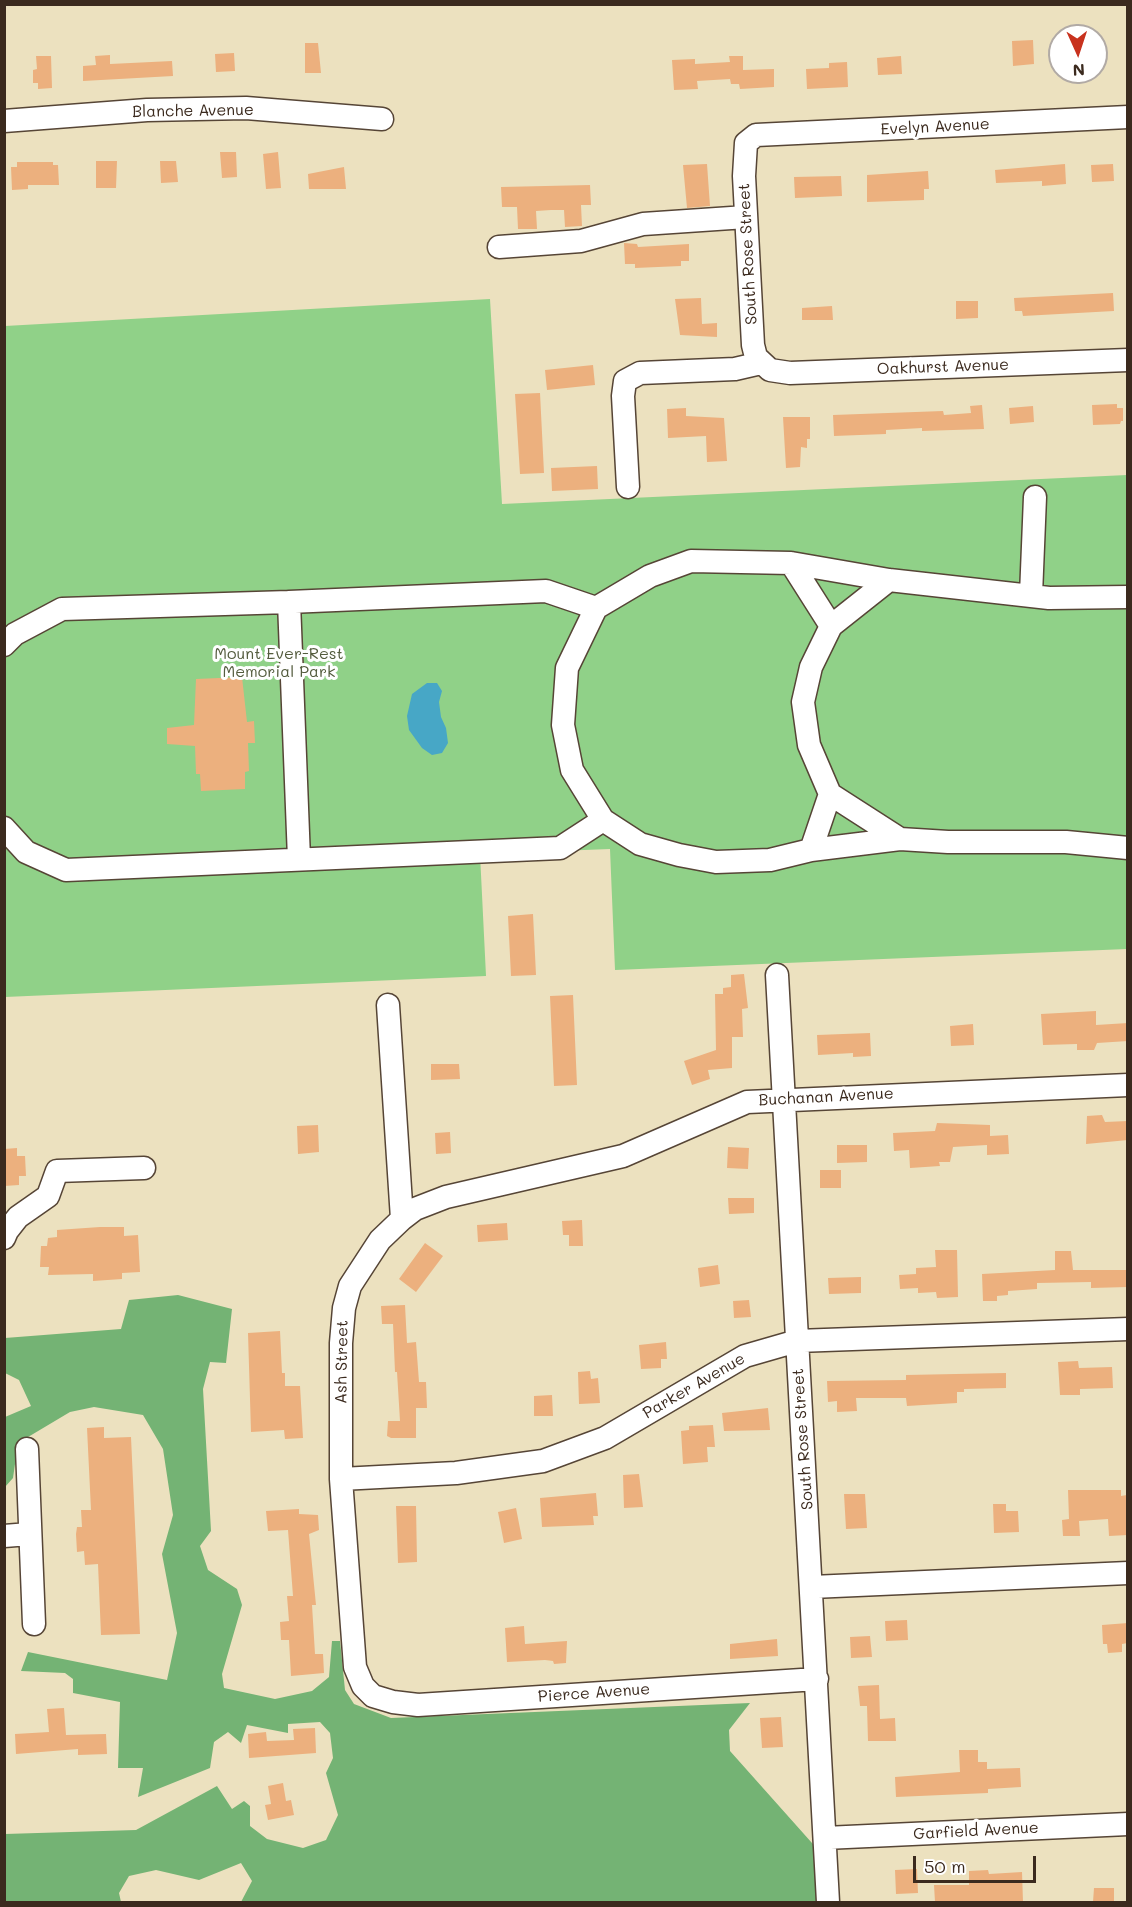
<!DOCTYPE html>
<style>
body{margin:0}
#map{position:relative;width:1132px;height:1907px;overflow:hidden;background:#ece1bf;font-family:Mali,sans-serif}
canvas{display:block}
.frame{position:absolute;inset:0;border:6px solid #3b2a1e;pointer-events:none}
.north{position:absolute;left:1048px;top:24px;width:60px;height:60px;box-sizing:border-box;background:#fff;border:2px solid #b1aaa5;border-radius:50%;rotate:177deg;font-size:16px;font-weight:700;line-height:24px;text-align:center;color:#3b2a1e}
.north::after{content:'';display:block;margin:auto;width:21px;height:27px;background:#c8321e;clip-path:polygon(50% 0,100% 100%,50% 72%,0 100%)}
.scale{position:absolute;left:913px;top:1856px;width:123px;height:27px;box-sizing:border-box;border:3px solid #3b2a1e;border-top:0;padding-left:8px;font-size:18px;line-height:21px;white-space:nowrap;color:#3b2a1e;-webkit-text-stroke:4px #fff;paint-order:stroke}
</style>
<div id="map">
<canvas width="1132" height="1907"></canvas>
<div class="frame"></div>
<div class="north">N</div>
<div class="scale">50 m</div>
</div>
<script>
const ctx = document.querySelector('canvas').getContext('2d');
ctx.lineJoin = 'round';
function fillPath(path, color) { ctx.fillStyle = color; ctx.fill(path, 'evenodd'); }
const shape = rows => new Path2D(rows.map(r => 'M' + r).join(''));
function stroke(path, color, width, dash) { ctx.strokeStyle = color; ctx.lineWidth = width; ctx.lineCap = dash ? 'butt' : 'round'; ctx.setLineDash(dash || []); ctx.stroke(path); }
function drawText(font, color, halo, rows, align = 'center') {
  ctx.font = font + ' Mali,sans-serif'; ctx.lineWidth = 6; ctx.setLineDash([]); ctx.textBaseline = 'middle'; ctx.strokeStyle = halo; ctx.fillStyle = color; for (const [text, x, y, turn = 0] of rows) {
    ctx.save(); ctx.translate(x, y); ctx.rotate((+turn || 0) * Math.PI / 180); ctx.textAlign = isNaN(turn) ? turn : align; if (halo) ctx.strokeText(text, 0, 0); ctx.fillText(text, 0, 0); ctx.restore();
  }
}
fillPath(shape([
 [490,299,502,504,1127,475,1127,949,615,970,610,849,480,854,486,976,5,997,5,326]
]), '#90d188');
fillPath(shape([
 [178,1295,232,1309,226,1363,210,1362,203,1389,211,1531,200,1546,208,1570,237,1589,242,1605,222,1674,224,1688,275,1699,312,1691,329,1677,332,1641,340,1641,345,1690,354,1704,391,1718,750,1703,729,1730,730,1751,820,1852,823,1902,241,1902,252,1881,241,1863,199,1880,156,1870,129,1876,119,1893,121,1902,5,1902,5,1834,136,1830,217,1786,232,1809,244,1801,250,1806,250,1826,267,1839,303,1848,326,1840,338,1815,326,1773,333,1758,330,1733,320,1722,288,1724,288,1733,247,1725,241,1743,228,1732,214,1742,210,1768,138,1797,143,1768,118,1768,120,1702,73,1693,73,1679,65,1673,21,1671,28,1652,167,1680,177,1633,162,1554,173,1515,163,1449,143,1415,94,1407,70,1412,18,1443,13,1478,5,1487,5,1417,31,1406,19,1380,5,1373,5,1338,121,1329,129,1300]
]), '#74b374');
fillPath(shape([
 [427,683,437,683,442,691,439,702,441,717,446,728,448,743,442,753,432,755,422,748,409,730,407,716,412,694]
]), '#47a7c6');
fillPath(shape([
 [1033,40,1034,64,1013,66,1012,41],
 [305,43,318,43,321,73,305,73],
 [234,53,235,71,216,72,215,54],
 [110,55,110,64,172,61,173,76,83,81,83,66,96,65,95,56],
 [36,56,51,56,52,88,38,89,38,83,33,83,33,70,37,69],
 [729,56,743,56,743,70,774,69,774,87,740,89,739,84,731,84,730,79,697,81,698,89,674,90,672,60,695,59,695,64,730,62],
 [901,56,902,74,878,75,877,58],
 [847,62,848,87,807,89,806,69,829,68,829,63],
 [220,152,236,152,237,177,222,178],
 [278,152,281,188,266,189,263,154],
 [96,161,117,161,116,188,96,188],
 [160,161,176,161,178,182,161,183],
 [17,162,53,162,53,165,58,165,59,185,28,185,28,189,12,190,11,167,17,167],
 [707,164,710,206,687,208,683,165],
 [1065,164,1066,184,1042,186,1042,181,996,183,995,170],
 [1113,164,1114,181,1092,182,1091,165],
 [344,167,346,189,309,189,308,174],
 [928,171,929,189,924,189,924,200,867,202,867,175],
 [841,176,842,196,795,198,794,177],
 [590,185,591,205,581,205,582,226,565,227,564,210,551,210,536,211,537,229,518,229,517,207,502,207,501,187],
 [624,243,637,244,638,247,689,244,689,261,681,261,681,266,635,268,635,264,625,264],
 [1113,293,1114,311,1023,316,1022,311,1015,311,1014,298],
 [701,298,702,324,717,323,717,337,680,335,675,299],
 [956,301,978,301,978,318,956,319],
 [832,306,833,320,802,320,802,308],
 [593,365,595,385,547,390,545,370],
 [540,393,544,473,520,474,515,394],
 [1117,404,1117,408,1123,408,1123,421,1121,421,1120,424,1093,425,1092,405],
 [982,405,984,429,922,431,922,428,886,430,886,434,834,436,833,415,943,411,944,415,971,413,970,406],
 [1033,406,1034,422,1010,424,1009,408],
 [686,408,686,416,724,418,727,461,707,462,706,436,668,438,667,409],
 [783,417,810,417,810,439,807,439,807,448,801,447,800,467,786,468],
 [597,466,598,489,552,491,551,468],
 [242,677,247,722,254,721,255,743,248,743,249,771,245,772,245,789,201,791,200,774,196,774,195,746,167,744,167,728,194,725,196,679],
 [533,914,536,975,511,976,508,916],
 [744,974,748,1008,742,1009,743,1037,732,1037,732,1068,708,1070,710,1079,692,1085,684,1061,716,1050,715,994,723,994,723,988,731,987,731,975],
 [573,995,577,1085,554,1086,550,996],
 [1096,1011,1096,1025,1128,1023,1128,1041,1097,1043,1094,1050,1077,1050,1077,1044,1043,1045,1041,1014],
 [973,1024,974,1045,951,1046,950,1026],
 [870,1033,871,1056,853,1057,853,1053,818,1055,817,1035],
 [431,1064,459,1064,460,1079,431,1080],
 [1102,1115,1105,1122,1128,1121,1128,1140,1086,1144,1087,1116],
 [937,1123,990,1125,990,1136,1008,1135,1009,1154,987,1155,987,1145,953,1147,950,1162,939,1162,940,1166,910,1168,909,1150,894,1151,893,1133,935,1131],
 [318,1125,319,1152,298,1154,297,1126],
 [450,1132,451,1153,436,1154,435,1133],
 [837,1145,867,1145,867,1162,837,1163],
 [728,1147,749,1148,748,1169,727,1168],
 [17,1148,17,1156,25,1156,26,1176,19,1176,19,1185,4,1186,4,1149],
 [820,1170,841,1170,841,1188,820,1188],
 [728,1198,754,1198,754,1213,729,1214],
 [582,1220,583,1246,569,1246,569,1235,563,1235,562,1221],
 [507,1223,508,1240,478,1242,477,1225],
 [100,1227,124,1227,124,1236,138,1235,140,1272,122,1273,122,1279,93,1281,93,1274,48,1275,49,1267,40,1267,41,1246,47,1246,48,1238,57,1237,57,1230],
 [425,1243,443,1256,416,1292,399,1279],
 [935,1250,957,1250,958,1297,937,1298,936,1292,918,1293,918,1288,900,1289,899,1275,916,1274,916,1268,936,1267],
 [1055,1251,1071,1251,1073,1270,1128,1270,1128,1287,1091,1288,1091,1282,1037,1283,1037,1289,1008,1291,1008,1295,997,1296,997,1301,983,1301,982,1274,1055,1270],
 [718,1265,720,1284,700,1287,698,1268],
 [861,1277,861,1293,829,1294,828,1278],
 [749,1300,751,1317,734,1318,733,1301],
 [405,1305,407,1343,416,1342,419,1382,426,1382,427,1408,416,1408,416,1438,391,1438,387,1436,388,1421,400,1421,397,1372,395,1372,393,1324,382,1324,381,1306],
 [280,1331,282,1373,285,1373,285,1386,300,1386,303,1438,285,1439,284,1430,251,1432,248,1333],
 [666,1342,667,1359,661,1359,661,1368,641,1369,639,1345],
 [1078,1361,1079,1368,1112,1367,1113,1388,1080,1389,1080,1395,1060,1395,1058,1362],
 [590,1371,591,1379,598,1378,600,1403,579,1404,578,1372],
 [1006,1373,1006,1388,964,1389,964,1392,957,1392,957,1403,907,1406,906,1398,856,1398,857,1411,837,1412,837,1401,828,1402,827,1381,906,1380,906,1375],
 [552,1395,553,1416,534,1416,534,1396],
 [768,1408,770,1430,724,1431,722,1413],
 [713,1425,715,1447,707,1447,708,1462,683,1464,681,1431,689,1430,689,1426],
 [104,1427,104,1438,131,1437,140,1634,101,1635,98,1564,85,1565,84,1551,77,1552,76,1534,77,1527,82,1527,81,1510,91,1510,87,1428],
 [639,1474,643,1507,624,1508,623,1475],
 [1068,1490,1121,1490,1121,1496,1127,1495,1128,1535,1109,1536,1108,1519,1079,1521,1080,1536,1063,1536,1062,1520,1069,1519],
 [596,1493,598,1516,593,1516,594,1525,542,1527,540,1498],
 [844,1494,865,1494,867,1528,846,1529],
 [993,1504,1006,1504,1006,1511,1018,1511,1019,1532,994,1533],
 [396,1506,416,1506,417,1562,398,1563],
 [516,1508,522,1539,504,1543,498,1512],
 [299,1509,299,1514,318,1515,319,1530,309,1534,316,1605,312,1605,315,1654,323,1654,324,1673,291,1676,289,1640,281,1640,280,1622,289,1621,287,1596,293,1596,288,1530,268,1531,266,1511],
 [907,1620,908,1640,886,1641,885,1621],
 [1128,1623,1128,1643,1122,1644,1122,1652,1108,1653,1107,1644,1103,1644,1102,1625],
 [524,1626,525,1644,567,1641,566,1663,554,1664,553,1661,545,1660,507,1662,505,1628],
 [870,1636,872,1657,851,1658,850,1637],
 [777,1639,778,1656,730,1659,730,1644],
 [879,1685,880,1719,895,1718,896,1741,868,1741,867,1706,860,1706,858,1686],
 [64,1708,66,1735,106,1734,107,1754,78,1755,78,1749,16,1754,15,1734,49,1732,47,1709],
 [781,1717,783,1747,762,1748,760,1718],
 [315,1728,316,1753,249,1758,248,1734,266,1732,267,1741,294,1740,293,1729],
 [959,1750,978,1750,978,1762,987,1762,987,1769,1020,1768,1021,1787,988,1789,988,1793,896,1797,895,1777,960,1772],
 [283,1783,286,1801,291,1800,294,1815,268,1820,265,1805,271,1804,268,1786],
 [917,1869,918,1893,896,1894,895,1870],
 [988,1870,989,1874,1022,1872,1023,1902,935,1902,934,1885,969,1885,969,1871],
 [1094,1888,1114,1888,1114,1902,1093,1902]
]), '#ecb07e');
const minor = shape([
 [1128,117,756,135,746,143,744,176,753,345,756,357,770,370,790,373,1128,360],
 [4,121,147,110,246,108,382,119],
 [499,247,581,241,643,224,746,217],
 [628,487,623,396,625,381,640,373,735,369,761,363],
 [791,563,831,626],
 [889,580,831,626,811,667,803,702,809,745,830,794,900,839],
 [1031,595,1035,497],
 [1128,597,1049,598,889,580,791,563,691,561,650,576,596,608,567,668,563,725,572,770,603,820,640,844,679,855,716,862,770,860,811,850,900,839,948,842,1066,842,1128,848],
 [289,602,299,859],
 [4,645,15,634,62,609,289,602,546,591,596,608],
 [4,828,26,852,66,870,560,848,603,820],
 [811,850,830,794],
 [777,975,828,1902],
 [388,1005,402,1219,380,1240,350,1286,344,1308,341,1343,341,1479,355,1667,363,1686,373,1696,393,1702,418,1705,817,1679],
 [402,1219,415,1209,446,1197,623,1156,747,1102,1128,1085],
 [4,1238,7,1231,18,1217,48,1196,57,1171,144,1168],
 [27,1449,34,1624],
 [341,1479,456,1473,543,1461,605,1438,745,1356,797,1341,1128,1329],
 [4,1536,29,1534],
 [812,1587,1128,1573],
 [825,1838,1128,1824]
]);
stroke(minor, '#564536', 25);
stroke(minor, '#fff', 22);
drawText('16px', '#3b2a1e', '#fff', [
 ["Blanche Avenue",193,111,-1],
 ["Evelyn Avenue",935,127,-3],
 ["South Rose Street",748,254,-93],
 ["Oakhurst Avenue",943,367,-2],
 ["Buchanan Avenue",826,1097,-3],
 ["Ash Street",342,1362,-89],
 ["Parker Avenue",694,1386,-30],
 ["South Rose Street",803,1439,-94],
 ["Pierce Avenue",594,1693,-4],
 ["Garfield Avenue",976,1831,-3]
]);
drawText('16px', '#545c3e', '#fff', [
 ["Mount Ever-Rest",279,654],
 ["Memorial Park",279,672]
]);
</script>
